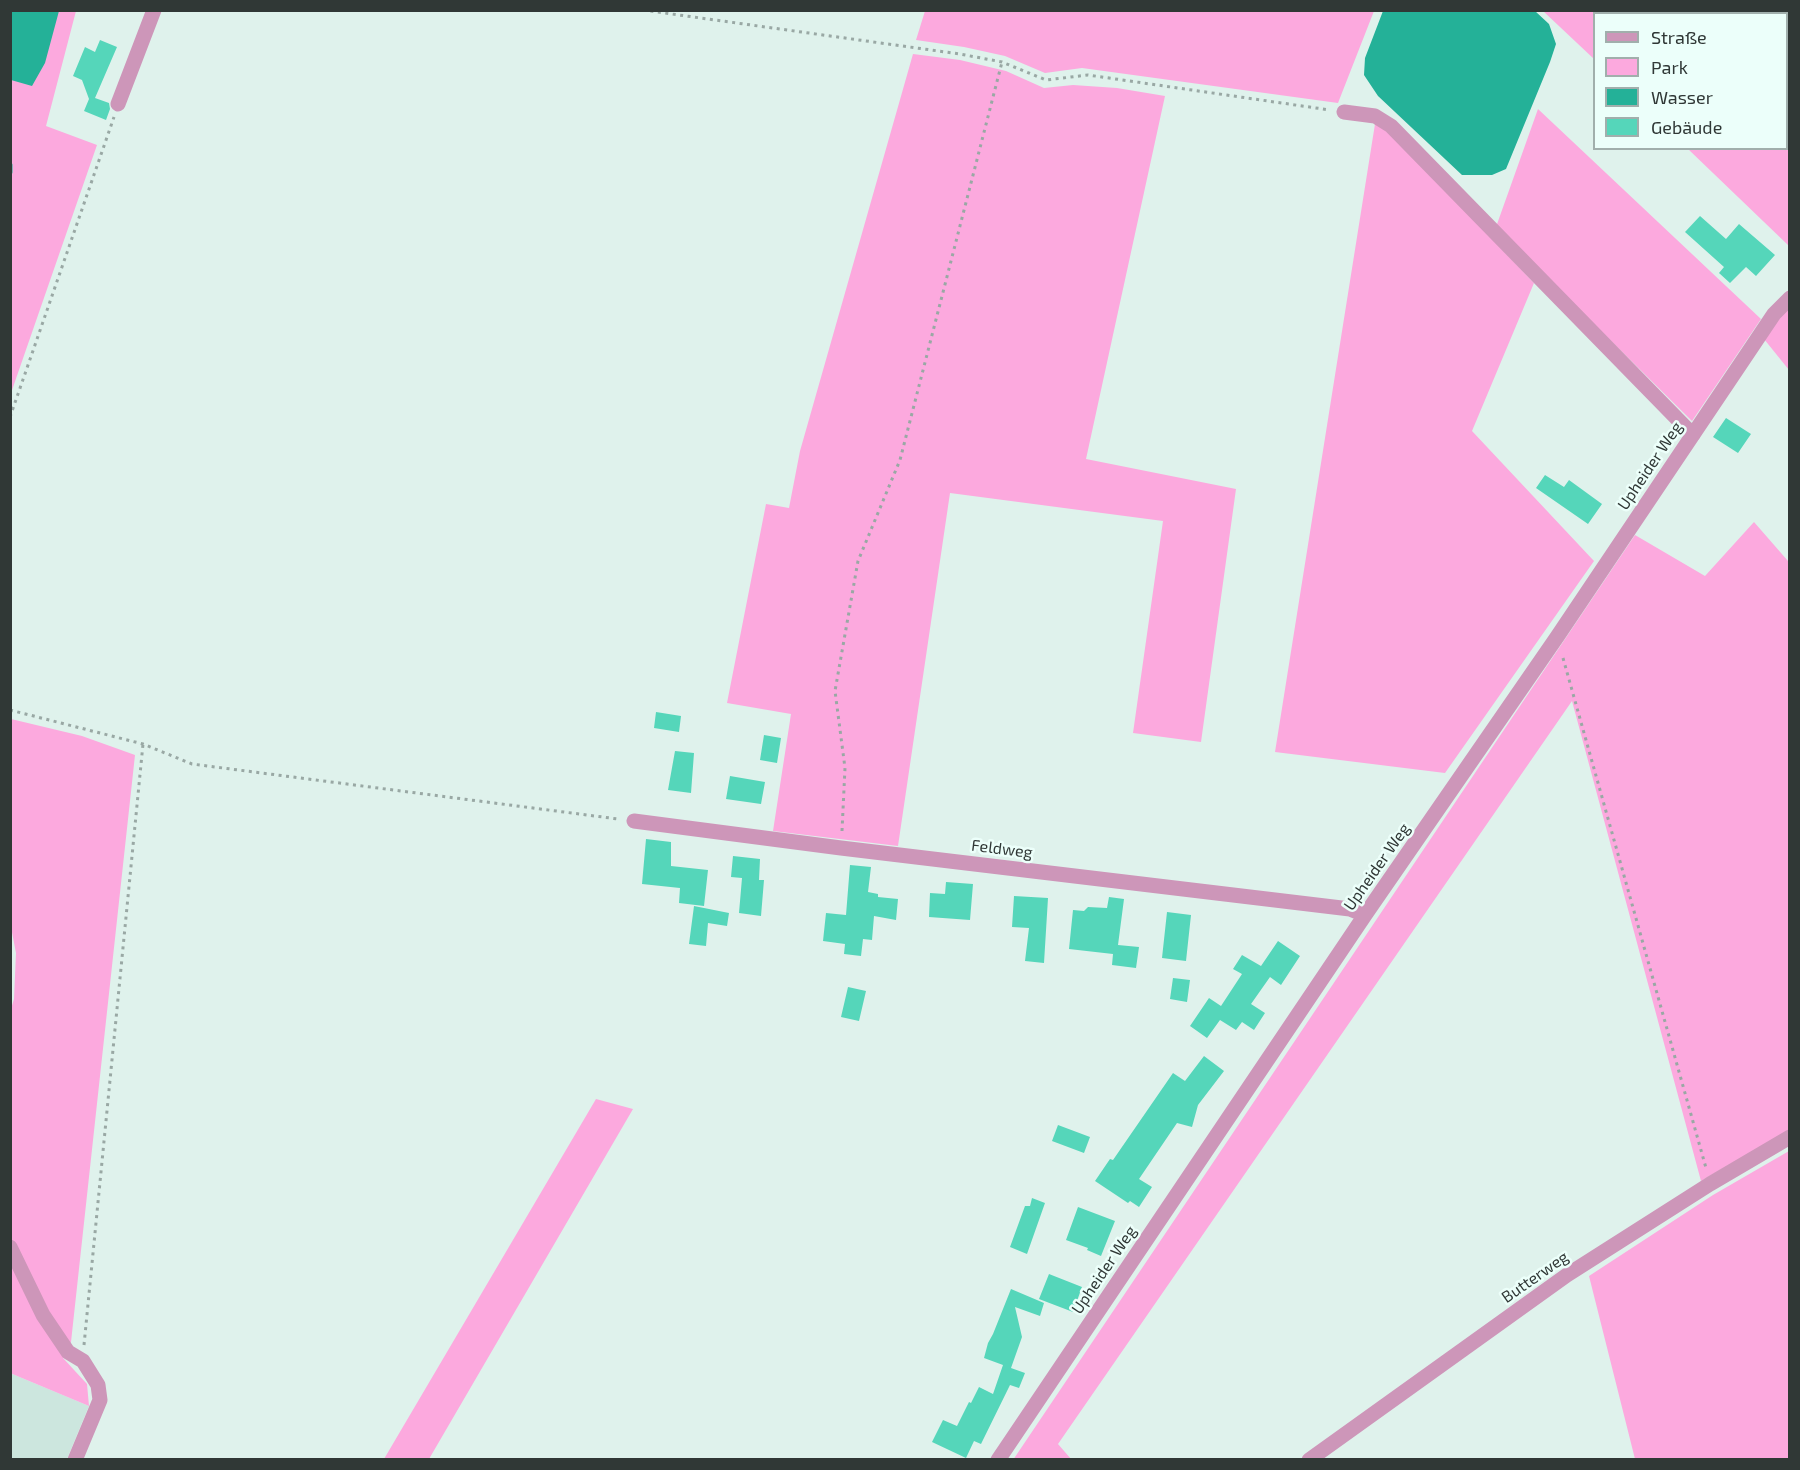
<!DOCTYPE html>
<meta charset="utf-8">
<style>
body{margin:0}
#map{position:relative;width:1800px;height:1470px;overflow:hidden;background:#dff2ec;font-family:"Exo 2",sans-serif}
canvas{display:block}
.frame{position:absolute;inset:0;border:12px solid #303836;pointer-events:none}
.legend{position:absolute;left:1593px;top:12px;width:195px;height:138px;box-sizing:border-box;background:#ecfffa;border:2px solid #a1afac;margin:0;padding:8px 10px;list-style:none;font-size:18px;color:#303836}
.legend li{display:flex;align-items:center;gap:12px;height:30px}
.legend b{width:30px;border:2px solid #a1afac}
</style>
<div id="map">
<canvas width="1800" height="1470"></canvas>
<div class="frame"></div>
<ul class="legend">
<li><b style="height:8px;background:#cd96b9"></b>Straße</li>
<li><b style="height:16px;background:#fca9de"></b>Park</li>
<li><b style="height:16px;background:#24b198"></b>Wasser</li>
<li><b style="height:16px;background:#55d6ba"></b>Gebäude</li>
</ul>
</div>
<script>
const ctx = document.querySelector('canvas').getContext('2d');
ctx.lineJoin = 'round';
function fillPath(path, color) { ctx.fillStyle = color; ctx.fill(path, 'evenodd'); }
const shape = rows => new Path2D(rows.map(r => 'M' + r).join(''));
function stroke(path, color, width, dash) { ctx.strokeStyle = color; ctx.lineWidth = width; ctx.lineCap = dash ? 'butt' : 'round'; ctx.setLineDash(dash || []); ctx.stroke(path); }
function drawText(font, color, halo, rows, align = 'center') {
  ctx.font = font + ' "Exo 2",sans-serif'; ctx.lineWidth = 5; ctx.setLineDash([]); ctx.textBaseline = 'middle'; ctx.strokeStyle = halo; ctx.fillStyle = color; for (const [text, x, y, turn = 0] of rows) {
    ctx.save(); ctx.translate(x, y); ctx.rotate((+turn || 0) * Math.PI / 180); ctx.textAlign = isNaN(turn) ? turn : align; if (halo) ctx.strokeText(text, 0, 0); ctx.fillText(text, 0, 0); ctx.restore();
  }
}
fillPath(shape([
 [10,1373,89,1406,67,1459,11,1459]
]), '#cce6de');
fillPath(shape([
 [11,11,76,11,46,126,97,145,11,393],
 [925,11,925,10,1374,11,1338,103,1082,68,1045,73,1005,56,964,47,916,40],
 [1543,11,1789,11,1789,246,1688,149,1786,148,1786,14,1594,14,1594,59],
 [913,54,960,60,1006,71,1044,88,1073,85,1117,88,1165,96,1086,459,1236,489,1201,742,1133,733,1163,521,950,493,898,846,773,831,791,714,727,703,766,504,789,508,800,451],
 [1538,109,1761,319,1692,421,1496,227],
 [1375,124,1386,128,1534,283,1472,431,1594,561,1445,773,1275,752],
 [1789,306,1789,370,1764,339],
 [1754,522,1788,561,1789,560,1789,1130,1701,1181,1572,701,1058,1444,1071,1459,1013,1460,1635,535,1705,576],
 [11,719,82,736,135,755,71,1342,63,1358,87,1384,89,1406,10,1373,10,1012,14,999,16,953,10,922],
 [596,1099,633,1109,429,1459,384,1459],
 [1789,1151,1789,1459,1635,1459,1589,1276,1713,1195]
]), '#fca9de');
fillPath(shape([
 [12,11,59,11,45,63,32,86,11,80,10,15],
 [1383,11,1535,11,1549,24,1556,44,1550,62,1506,169,1492,175,1462,175,1378,96,1364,75,1365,58]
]), '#24b198');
stroke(shape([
 [10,165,10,172]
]), '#24b198', 5);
fillPath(shape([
 [100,40,117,47,95,98,109,103,110,109,106,120,84,111,89,99,82,80,73,76,85,47,95,52],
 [1700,216,1726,239,1739,224,1775,255,1756,276,1746,267,1730,283,1719,273,1724,267,1685,232],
 [1726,418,1751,434,1738,453,1713,437],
 [1545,475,1564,487,1569,480,1602,504,1588,524,1536,488],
 [656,712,681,716,679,732,654,728],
 [764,735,781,738,777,763,760,760],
 [675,751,694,753,691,793,668,790],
 [730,776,765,782,761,804,726,799],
 [646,839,671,842,671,866,708,870,704,906,679,903,680,888,642,884],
 [733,856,760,859,759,880,764,880,761,916,739,913,742,878,731,877],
 [850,865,871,867,868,892,878,894,878,897,898,899,896,920,874,916,872,940,863,939,861,956,844,954,845,944,823,941,826,913,846,915],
 [946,882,973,884,970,920,929,917,930,893,945,894],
 [1014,896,1048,898,1044,963,1025,961,1029,928,1012,927],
 [1109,897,1124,899,1118,945,1139,947,1136,968,1112,965,1113,954,1069,949,1073,910,1084,911,1088,907,1107,908],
 [694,906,729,913,727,926,708,923,706,946,689,944],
 [1167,912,1191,915,1186,961,1162,958],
 [1278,941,1300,956,1281,985,1270,977,1251,1004,1265,1013,1254,1030,1242,1022,1236,1030,1220,1020,1207,1038,1190,1026,1209,998,1221,1006,1242,974,1233,969,1242,955,1261,966],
 [1173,978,1190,980,1187,1002,1170,999],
 [848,987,866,991,859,1021,841,1017],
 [1204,1056,1224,1071,1198,1105,1192,1127,1177,1123,1139,1179,1152,1187,1139,1207,1130,1201,1128,1203,1095,1181,1110,1159,1113,1160,1173,1073,1185,1081],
 [1058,1125,1090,1137,1084,1153,1052,1141],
 [1032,1198,1045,1203,1027,1254,1010,1247,1025,1206,1030,1206],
 [1078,1207,1115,1221,1101,1256,1087,1250,1088,1248,1066,1240],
 [1049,1274,1082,1287,1073,1312,1039,1299],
 [1011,1289,1044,1303,1040,1316,1015,1307,1022,1337,1011,1368,1025,1373,1019,1388,1010,1385,981,1444,974,1441,966,1458,932,1442,943,1420,957,1426,969,1402,971,1403,979,1387,993,1394,1003,1365,984,1358,988,1343,993,1334]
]), '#55d6ba');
stroke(shape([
 [643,10,960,54,1002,62,1046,80,1088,75,1330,110],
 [10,417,114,117],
 [1563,658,1706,1168],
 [10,710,143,744,192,764,618,819],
 [842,831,845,768,835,691,858,561,900,460,1002,62],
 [84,1345,143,744]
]), '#99a8a4', 3, [3, 4.5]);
stroke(shape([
 [118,104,154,10],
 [1344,112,1375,116,1391,126,1693,435],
 [634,821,841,848,1350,909,1365,915],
 [10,1247,43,1315,68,1352,83,1361,98,1385,100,1400,75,1460],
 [998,1460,1365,915,1557,637,1774,314,1790,298],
 [1309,1460,1567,1275,1710,1184,1790,1137]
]), '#cd96b9', 15);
drawText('16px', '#303836', '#ecfffa', [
 ["Upheider Weg",1650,466,-56],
 ["Feldweg",1002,849,7],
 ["Upheider Weg",1377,867,-55],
 ["Upheider Weg",1104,1270,-56],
 ["Butterweg",1535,1277,-35]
]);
</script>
